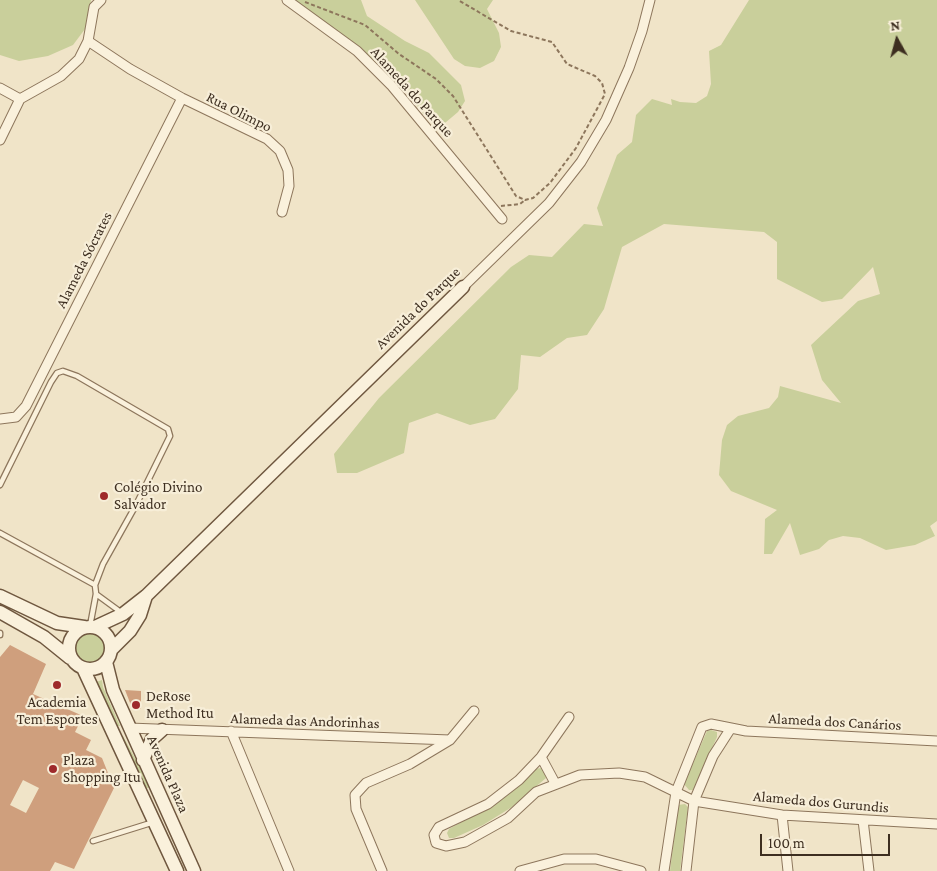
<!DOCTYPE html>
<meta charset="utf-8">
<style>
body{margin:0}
#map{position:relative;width:937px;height:871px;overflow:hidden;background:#f0e4c8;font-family:"Crimson Pro",serif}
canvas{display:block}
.north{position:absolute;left:872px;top:15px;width:50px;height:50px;-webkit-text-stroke:4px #f7eed8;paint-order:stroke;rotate:353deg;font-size:14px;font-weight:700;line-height:20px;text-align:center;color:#3d2e20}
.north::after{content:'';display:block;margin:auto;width:18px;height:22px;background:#3d2e20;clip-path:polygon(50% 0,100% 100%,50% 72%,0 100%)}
.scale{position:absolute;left:760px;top:834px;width:130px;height:22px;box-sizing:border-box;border:2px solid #3d2e20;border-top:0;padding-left:6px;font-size:15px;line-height:18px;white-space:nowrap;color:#3d2e20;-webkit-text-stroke:4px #f7eed8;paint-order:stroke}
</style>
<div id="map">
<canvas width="937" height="871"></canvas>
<div class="north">N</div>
<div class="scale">100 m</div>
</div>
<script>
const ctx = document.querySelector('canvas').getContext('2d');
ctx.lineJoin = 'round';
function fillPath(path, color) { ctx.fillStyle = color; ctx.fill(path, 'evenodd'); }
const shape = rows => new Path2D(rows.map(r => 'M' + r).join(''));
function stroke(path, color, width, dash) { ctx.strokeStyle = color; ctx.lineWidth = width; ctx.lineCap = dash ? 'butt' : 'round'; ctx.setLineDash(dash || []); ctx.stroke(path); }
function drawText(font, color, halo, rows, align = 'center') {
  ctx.font = font + ' "Crimson Pro",serif'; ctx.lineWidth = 4.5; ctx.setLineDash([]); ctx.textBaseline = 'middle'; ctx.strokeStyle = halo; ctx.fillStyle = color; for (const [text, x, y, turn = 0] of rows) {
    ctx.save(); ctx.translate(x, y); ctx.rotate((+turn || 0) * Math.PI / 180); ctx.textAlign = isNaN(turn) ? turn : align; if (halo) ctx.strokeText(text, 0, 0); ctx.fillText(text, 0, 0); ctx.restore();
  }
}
fillPath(shape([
 [0,0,91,0,88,25,73,45,48,56,19,61,0,55],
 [294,0,361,0,367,16,405,41,429,53,461,85,465,101,458,112,439,128,425,116,406,91],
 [415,0,493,0,487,9,499,33,501,47,494,61,480,68,465,66,454,59],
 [749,0,937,0,937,521,930,526,935,536,915,545,886,550,860,538,843,536,829,540,819,549,800,555,790,523,772,554,764,554,765,519,777,510,731,491,719,475,722,440,727,425,738,416,769,408,778,397,780,386,841,403,822,380,811,345,858,301,880,294,873,267,842,299,822,302,777,279,777,242,764,232,664,224,622,247,604,309,587,335,567,338,540,357,521,355,518,389,495,419,470,425,437,413,409,423,404,453,357,473,337,473,334,454,379,398,511,267,529,255,552,257,584,224,603,226,597,208,617,155,632,142,636,115,652,99,672,105,671,99,680,102,696,103,707,96,711,84,709,51,721,45],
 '74 650a16 16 0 1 1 32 0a16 16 0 1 1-32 0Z',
 [102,680,103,687,120,726,116,726,93,683],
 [711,730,717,732,717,737,693,790,689,790,684,784,707,731],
 [123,736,150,786,148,788,144,787,122,737],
 [541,768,545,772,546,778,512,807,483,825,454,838,449,838,447,833,449,829,494,804,534,769],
 [685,804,688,807,680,871,670,871,678,805]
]), '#c9cf9b');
fillPath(shape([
 [10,645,46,664,33,694,83,716,75,732,91,740,86,750,102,758,114,788,74,869,55,862,50,871,0,871,0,657],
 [23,780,39,788,26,813,10,805],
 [125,690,141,691,141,709,132,708]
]), '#cf9f7d');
const lane = shape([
 [0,485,51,382,57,373,63,371,77,376,168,429,170,436,136,505,103,564,95,585,96,594,90,626],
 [0,533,95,585],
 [96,594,122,613],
 [0,633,0,635],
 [93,841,154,822]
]);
const street = shape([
 [287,0,357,51,391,85,502,219],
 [88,41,130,69,182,98,267,139,280,151,288,170,289,186,282,212],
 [0,88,20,99,61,76,79,59,88,41,94,7,101,0],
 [0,140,20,99],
 [463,287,549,203,581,162,606,120,629,68,642,31,650,0],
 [0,419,16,417,26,406,182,98],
 [569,717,541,757,519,780,488,804,439,827,434,835,436,843,446,846,465,842,508,818,536,792,580,775,619,773,645,777,694,801,782,815,937,824],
 [129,728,450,740],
 [231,731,289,871],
 [541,757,555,783],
 [782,815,788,871],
 [863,820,869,871],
 [382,871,356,809,355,795,366,783,410,764,450,740,474,711],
 [520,871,564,859,596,859,641,871],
 [664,871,676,792,702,727,711,724,746,731,937,741],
 [686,871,694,801,713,756,731,728]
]);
const secondary = shape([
 [0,596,57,623,84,627],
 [0,612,44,637,70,658],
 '69 648a21 21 0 1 1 42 0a21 21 0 1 1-42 0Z',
 [95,627,123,614,146,596,463,287],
 [111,650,130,631,140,615,146,596],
 [106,662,113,690,194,871],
 [83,668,177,871],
 [143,760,152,739,162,730]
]);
stroke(lane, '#8d765c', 7);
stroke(street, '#8d765c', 11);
stroke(secondary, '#6f573f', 15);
stroke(shape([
 [305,2,365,25,399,54,436,79,453,96,516,196,525,200,533,198,550,183,576,148,605,94,602,83,595,76,567,64,552,42,511,31,458,0],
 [501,206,520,204,525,200]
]), '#8d765c', 2, [4, 2.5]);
stroke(lane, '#faf1dc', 4.5);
stroke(street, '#faf1dc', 9);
stroke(secondary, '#faf1dc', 12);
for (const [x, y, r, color] of [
 [104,496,5,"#9e2a2b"],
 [57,685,5,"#9e2a2b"],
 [136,705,5,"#9e2a2b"],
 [53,769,5,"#9e2a2b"]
]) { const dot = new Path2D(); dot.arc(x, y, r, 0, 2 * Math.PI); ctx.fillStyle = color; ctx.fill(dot); stroke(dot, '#f7eed8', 2); }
drawText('15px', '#3d2e20', '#f7eed8', [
 ["Alameda do Parque",412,92,48],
 ["Rua Olimpo",239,112,27],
 ["Alameda Sócrates",84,260,-63],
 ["Avenida do Parque",418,308,-44],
 ["Alameda das Andorinhas",305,721,2],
 ["Alameda dos Canários",835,722,3],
 ["Avenida Plaza",168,774,66],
 ["Alameda dos Gurundis",821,802,5]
]);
drawText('15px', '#3d2e20', '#f7eed8', [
 ["Colégio Divino",114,487],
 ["Salvador",114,504],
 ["DeRose",146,696],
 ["Method Itu",146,713],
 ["Academia",57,702,"center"],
 ["Tem Esportes",57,719,"center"],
 ["Plaza",63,760],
 ["Shopping Itu",63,777]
], 'left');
</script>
